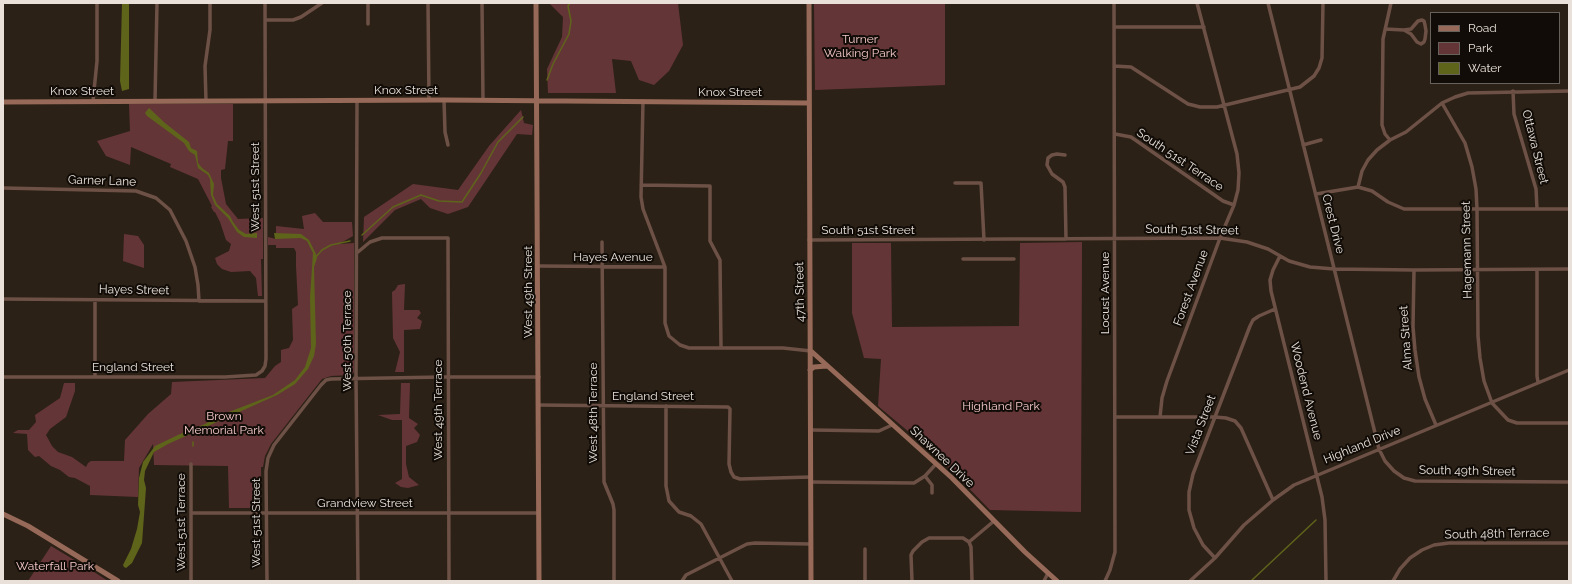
<!DOCTYPE html>
<style>
body{margin:0}
#map{position:relative;width:1572px;height:584px;overflow:hidden;background:#2c2116;font-family:Raleway,sans-serif}
canvas{display:block}
.frame{position:absolute;inset:0;border:4px solid #e8e0d9;pointer-events:none}
.legend{position:absolute;left:1430px;top:12px;width:130px;height:72px;box-sizing:border-box;background:#110c07;border:1px solid #67615b;margin:0;padding:5px 7px;list-style:none;font-size:12px;color:#e8e0d9}
.legend li{display:flex;align-items:center;gap:8px;height:20px}
.legend b{width:20px;border:1px solid #67615b}
</style>
<div id="map">
<canvas width="1572" height="584"></canvas>
<div class="frame"></div>
<ul class="legend">
<li><b style="height:5px;background:#966958"></b>Road</li>
<li><b style="height:11px;background:#643537"></b>Park</li>
<li><b style="height:11px;background:#5f641b"></b>Water</li>
</ul>
</div>
<script>
const ctx = document.querySelector('canvas').getContext('2d');
ctx.lineJoin = 'round';
function fillPath(path, color) { ctx.fillStyle = color; ctx.fill(path, 'evenodd'); }
const shape = rows => new Path2D(rows.map(r => 'M' + r).join(''));
function stroke(path, color, width, dash) { ctx.strokeStyle = color; ctx.lineWidth = width; ctx.lineCap = dash ? 'butt' : 'round'; ctx.setLineDash(dash || []); ctx.stroke(path); }
function drawText(font, color, halo, rows, align = 'center') {
  ctx.font = font + ' Raleway,sans-serif'; ctx.lineWidth = 4; ctx.setLineDash([]); ctx.textBaseline = 'middle'; ctx.strokeStyle = halo; ctx.fillStyle = color; for (const [text, x, y, turn = 0] of rows) {
    ctx.save(); ctx.translate(x, y); ctx.rotate((+turn || 0) * Math.PI / 180); ctx.textAlign = isNaN(turn) ? turn : align; if (halo) ctx.strokeText(text, 0, 0); ctx.fillText(text, 0, 0); ctx.restore();
  }
}
fillPath(shape([
 [549,3,678,3,683,45,669,71,654,85,639,80,631,61,612,59,616,93,548,93,547,69,562,37,563,17],
 [814,3,945,3,945,85,815,90],
 [129,104,233,104,233,141,228,141,225,169,221,170,221,178,226,204,238,219,263,218,263,259,261,259,262,296,258,296,256,278,250,271,231,272,222,269,217,264,215,258,229,251,231,244,226,240,220,222,215,212,214,212,211,207,212,206,198,179,170,167,171,164,131,147,130,165,106,156,97,141,130,131],
 [521,110,524,123,533,125,532,135,517,134,468,207,448,214,430,208,421,199,395,210,363,242,364,217,413,184,458,190,489,146],
 [315,213,323,222,352,222,353,236,339,244,354,243,354,372,351,375,331,376,322,379,271,444,265,456,263,467,261,467,261,508,229,508,228,466,154,465,153,444,139,468,138,497,90,495,90,486,75,478,69,477,60,470,51,466,39,456,35,457,28,450,27,434,13,433,18,430,29,430,36,422,35,415,60,398,64,383,75,383,75,391,66,417,50,429,46,435,52,446,58,452,72,457,86,467,88,463,91,461,124,461,125,440,148,414,171,394,172,382,265,378,275,366,281,362,281,350,289,348,293,340,292,309,298,305,296,266,296,252,294,248,276,248,276,245,268,245,268,237,276,239,276,226,304,229,302,216],
 [124,234,138,236,144,245,144,268,123,261],
 [1082,242,1081,512,990,510,958,477,928,448,878,406,881,359,864,358,852,313,852,243,891,243,892,327,1019,326,1020,243],
 [405,284,404,310,419,310,421,313,417,318,422,321,420,329,404,330,404,372,395,372,400,352,393,338,392,292,395,290,398,285],
 [401,383,410,383,409,418,418,424,414,428,420,435,417,442,406,446,406,464,409,477,419,485,408,488,401,487,395,483,402,479,402,420,392,420,378,415,400,414],
 [51,546,91,570,108,581,28,581]
]), '#643537');
fillPath(shape([
 [122,3,129,3,129,89,122,91,120,81],
 [149,108,165,123,189,142,191,148,197,151,198,163,202,168,209,173,214,184,213,195,217,204,230,216,233,222,239,230,246,234,256,233,257,233,257,238,244,237,237,232,228,218,215,205,211,195,210,179,208,175,198,168,195,155,189,151,184,143,147,116,145,113],
 [274,233,301,234,309,240,316,254,317,258,314,267,316,344,314,356,308,369,295,384,277,395,168,444,154,452,145,471,144,480,146,488,142,543,132,563,126,568,124,567,123,565,131,549,137,529,140,512,138,505,139,478,143,462,155,446,178,435,205,424,221,415,273,395,295,380,305,367,311,348,310,297,313,253,307,241,301,238,275,239]
]), '#5f641b');
stroke(shape([
 [547,80,553,64,569,34,571,21,568,6,570,3],
 [362,235,393,207,421,195,439,201,462,202,481,173,498,142,523,117],
 [315,258,322,250,331,245,350,241],
 [193,442,193,446],
 [1251,581,1316,520]
]), '#5f641b', 1.5);
stroke(shape([
 [428,3,429,100],
 [482,3,483,100],
 [1268,3,1379,449,1385,461,1394,471,1404,478,1415,481,1569,482],
 [265,20,293,20,301,17,322,3],
 [1422,20,1424,21,1425,25,1426,31,1425,39,1424,42,1421,44,1417,42,1411,34,1404,30,1411,29,1418,21,1422,20],
 [368,24,368,3],
 [1114,27,1204,27],
 [1385,29,1404,30],
 [1114,66,1131,67,1188,104,1200,107,1217,107,1300,87,1314,76,1319,68,1322,58,1323,3],
 [1513,91,1514,114,1536,189,1537,209],
 [357,100,356,378,358,581],
 [444,100,445,132,448,145],
 [93,101,97,61,97,3],
 [155,101,157,3],
 [206,101,205,66,210,30,210,3],
 [643,101,641,197,643,209,665,267,665,323,669,336,680,345,689,348,783,348,811,351],
 [1442,103,1465,143,1472,167,1476,189,1477,209,1478,336,1480,358,1484,381,1492,403,1508,420,1517,423,1569,423],
 [1115,134,1131,137,1223,201,1234,205],
 [1390,140,1385,134,1382,125,1383,39,1391,3],
 [1303,145,1321,140],
 [1065,155,1057,154,1052,155,1048,158,1047,165,1052,174,1063,182,1065,187,1066,239],
 [955,183,981,183,984,240],
 [641,185,710,186,710,241,720,260,721,348],
 [1358,187,1362,171,1368,160,1377,150,1390,140,1406,132,1442,103,1455,97,1468,93,1569,91],
 [3,188,136,191,156,198,170,210,186,241,195,267,198,285,199,301],
 [1316,194,1358,187,1372,191,1388,202,1404,209,1569,209],
 [809,240,1220,238,1247,242,1268,249,1289,261,1310,267,1334,269,1414,270,1569,269],
 [602,242,604,482,613,504,614,510,614,581],
 [358,252,370,242,382,238,448,238,449,581],
 [1280,256,1273,270,1270,280,1271,291,1322,497,1325,520,1326,581],
 [963,259,1014,259],
 [538,266,665,267],
 [1414,270,1413,327,1415,350,1419,377,1425,399,1436,425],
 [1537,270,1537,376,1538,382],
 [3,299,265,301],
 [95,300,95,377],
 [3,377,225,377,256,375,262,371,265,366,266,359,265,3],
 [538,405,728,407,730,409,729,464,731,472,734,477,740,479,811,477],
 [666,406,666,486,669,501,679,512,691,516,701,524,732,581],
 [1115,417,1215,417,1226,418,1235,421,1241,428,1273,500],
 [1160,417,1162,398,1167,381,1220,238,1234,205,1238,190,1239,173,1237,154,1197,3],
 [811,430,879,431,892,425],
 [191,464,191,581],
 [925,476,932,485,932,493],
 [811,482,914,483,925,476,936,464],
 [191,513,539,513],
 [969,542,971,547,972,581],
 [865,549,865,581],
 [1215,558,1203,545,1194,528,1189,510,1189,492,1193,474,1250,326,1253,320,1259,316,1275,309],
 [267,581,266,471,268,458,274,445,321,385,326,380,331,379,442,377,539,377],
 [682,581,686,575,747,544,755,543,810,544],
 [912,581,911,555,913,551,922,542,929,538,963,538,969,542,994,521],
 [1044,581,1048,573],
 [1105,581,1110,570,1115,552,1114,3],
 [1190,581,1215,558,1244,525,1273,500,1294,485,1569,370],
 [1393,581,1400,569,1410,558,1422,550,1434,545,1449,543,1569,543]
]), '#6d5146', 3.5);
stroke(shape([
 [536,3,539,581],
 [809,3,811,581],
 [3,102,444,100,808,103],
 [811,351,952,478,1025,552,1057,581],
 [810,370,814,367,827,366],
 [3,514,28,526,118,581]
]), '#966958', 5);
drawText('12px', '#f4c9c9', '#110c07', [
 ["Turner",860,39],
 ["Walking Park",860,53],
 ["Highland Park",1001,406],
 ["Brown",224,416],
 ["Memorial Park",224,430],
 ["Waterfall Park",55,566]
]);
drawText('12px', '#e8e0d9', '#110c07', [
 ["Knox Street",406,90],
 ["Knox Street",82,91],
 ["Knox Street",730,92],
 ["Ottawa Street",1535,147,76],
 ["South 51st Terrace",1180,160,34],
 ["Garner Lane",102,181,2],
 ["West 51st Street",255,187,-90],
 ["Crest Drive",1333,224,76],
 ["South 51st Street",868,230],
 ["South 51st Street",1192,230,1],
 ["Hagemann Street",1467,250,-91],
 ["Hayes Avenue",613,257],
 ["Forest Avenue",1191,288,-70],
 ["Hayes Street",134,290,1],
 ["West 49th Street",528,292,-90],
 ["47th Street",800,292,-91],
 ["Locust Avenue",1105,293,-90],
 ["Alma Street",1406,338,-94],
 ["West 50th Terrace",347,341,-90],
 ["England Street",133,367],
 ["Woodend Avenue",1306,391,76],
 ["England Street",653,396],
 ["West 49th Terrace",438,410,-90],
 ["West 48th Terrace",593,413,-90],
 ["Vista Street",1201,425,-69],
 ["Highland Drive",1362,445,-22],
 ["Shawnee Drive",942,457,43],
 ["South 49th Street",1467,471,1],
 ["Grandview Street",365,503],
 ["West 51st Terrace",181,522,-90],
 ["West 51st Street",256,523,-90],
 ["South 48th Terrace",1497,534,-1]
]);
</script>
